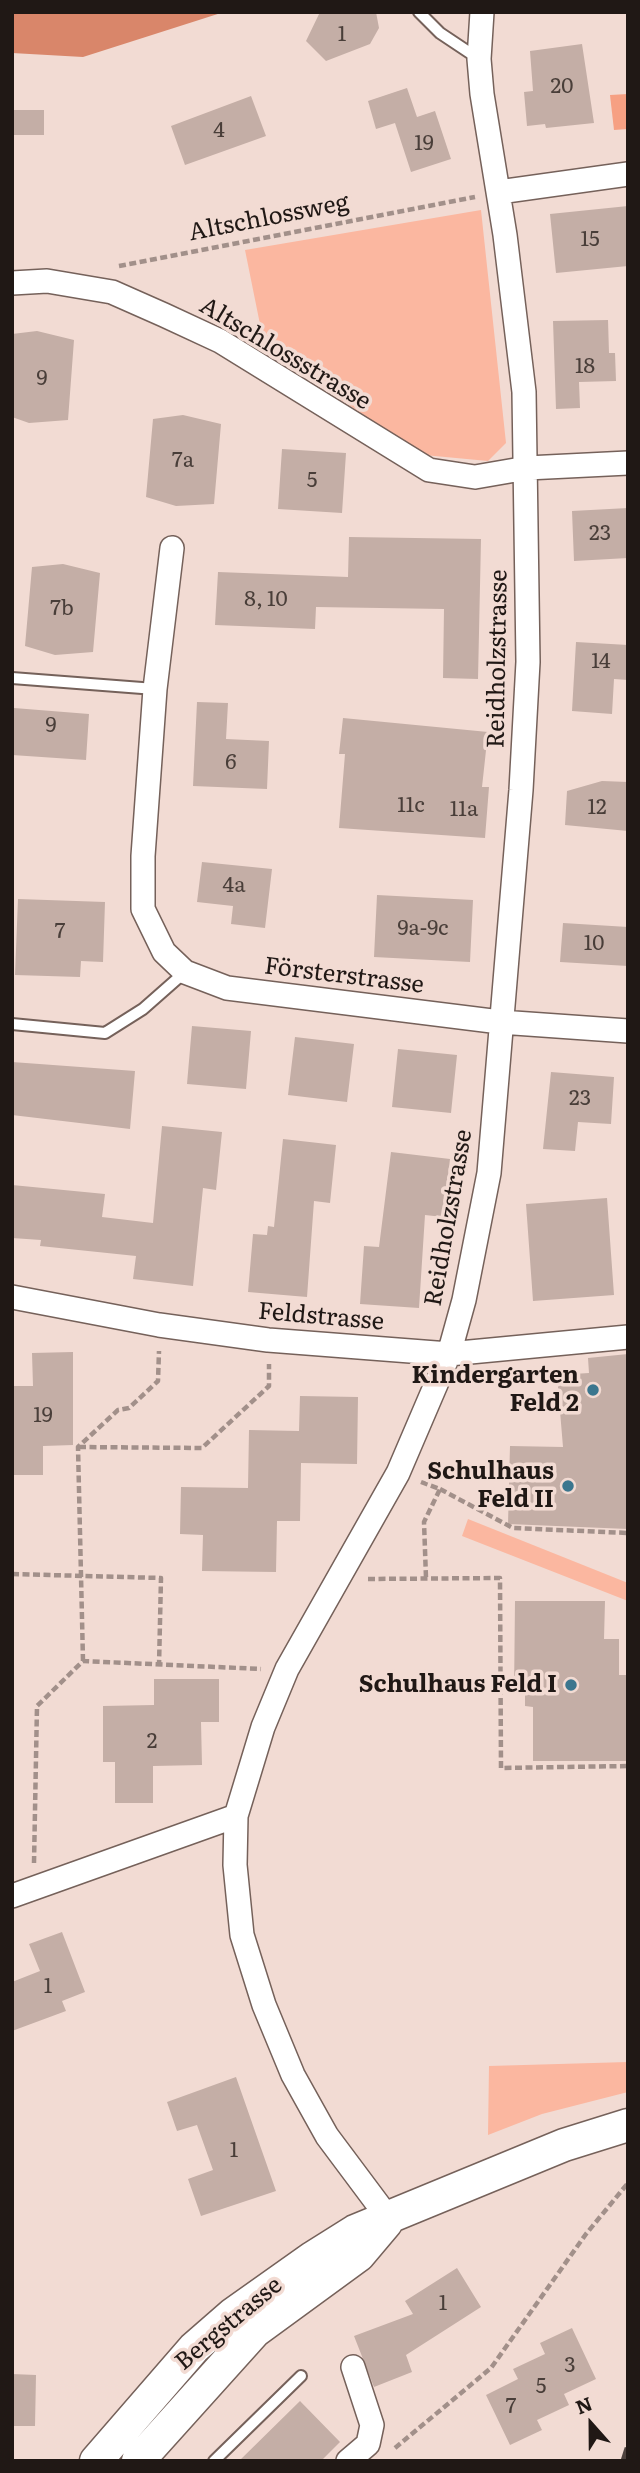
<!DOCTYPE html>
<meta charset="utf-8">
<style>
body{margin:0}
#map{position:relative;width:640px;height:2473px;overflow:hidden;background:#f2dbd3;font-family:Literata,serif}
canvas{display:block}
.frame{position:absolute;inset:0;border:14px solid #201815;pointer-events:none}
.north{position:absolute;left:556px;top:2389px;width:70px;height:70px;-webkit-text-stroke:5px #f2dbd3;paint-order:stroke;rotate:339deg;font-size:19px;font-weight:700;line-height:28px;text-align:center;color:#201815}
.north::after{content:'';display:block;margin:auto;width:24px;height:32px;background:#201815;clip-path:polygon(50% 0,100% 100%,50% 72%,0 100%)}
</style>
<div id="map">
<canvas width="640" height="2473"></canvas>
<div class="frame"></div>
<div class="north">N</div>
</div>
<script>
const ctx = document.querySelector('canvas').getContext('2d');
ctx.lineJoin = 'round';
function fillPath(path, color) { ctx.fillStyle = color; ctx.fill(path, 'evenodd'); }
const shape = rows => new Path2D(rows.map(r => 'M' + r).join(''));
function stroke(path, color, width, dash) { ctx.strokeStyle = color; ctx.lineWidth = width; ctx.lineCap = dash ? 'butt' : 'round'; ctx.setLineDash(dash || []); ctx.stroke(path); }
function drawText(font, color, halo, rows, align = 'center') {
  ctx.font = font + ' Literata,serif'; ctx.lineWidth = 7; ctx.setLineDash([]); ctx.textBaseline = 'middle'; ctx.strokeStyle = halo; ctx.fillStyle = color; for (const [text, x, y, turn = 0] of rows) {
    ctx.save(); ctx.translate(x, y); ctx.rotate((+turn || 0) * Math.PI / 180); ctx.textAlign = isNaN(turn) ? turn : align; if (halo) ctx.strokeText(text, 0, 0); ctx.fillText(text, 0, 0); ctx.restore();
  }
}
fillPath(shape([
 [481,210,506,443,488,461,424,455,265,349,245,250],
 [468,1519,628,1583,628,1601,462,1536],
 [628,2062,628,2092,542,2114,488,2135,489,2066]
]), '#fbb7a0');
fillPath(shape([
 [12,12,224,12,83,57,12,53]
]), '#d9866a');
fillPath(shape([
 [628,94,628,129,614,130,610,95]
]), '#f6a083');
fillPath(shape([
 [320,12,376,12,379,28,370,44,326,61,306,41],
 [582,44,594,123,546,128,545,124,527,126,524,92,533,91,530,51],
 [407,88,417,117,435,111,451,159,411,172,395,123,376,129,368,101],
 [251,96,266,136,185,165,171,126],
 [12,110,44,110,44,135,12,135],
 [628,206,628,266,556,273,550,214],
 [608,320,609,353,615,353,616,381,579,382,580,408,556,409,553,321],
 [37,331,74,340,68,420,29,423,12,417,12,334],
 [183,415,221,424,214,504,176,506,146,497,153,419],
 [282,449,346,453,342,513,278,509],
 [628,508,628,558,574,561,572,511],
 [349,537,481,539,478,679,443,678,444,609,316,607,315,629,215,625,218,572,348,577],
 [63,564,100,573,93,652,55,655,25,646,32,567],
 [576,642,628,645,628,680,614,679,612,714,572,711],
 [197,702,228,703,226,739,269,741,267,789,193,786],
 [14,708,89,714,86,760,12,755],
 [343,718,488,732,482,787,489,787,485,838,339,828,345,754,339,754],
 [602,781,628,782,628,831,565,825,567,791],
 [202,862,272,869,265,928,231,924,233,906,197,902],
 [377,895,473,900,470,962,374,957],
 [18,899,105,902,103,962,81,961,80,977,15,975],
 [563,923,628,927,628,966,560,962],
 [192,1026,251,1031,246,1089,187,1084],
 [295,1037,354,1044,347,1102,288,1095],
 [398,1049,457,1055,451,1113,392,1107],
 [12,1062,135,1071,130,1129,12,1115],
 [551,1072,614,1077,611,1124,578,1122,575,1151,543,1149],
 [162,1126,222,1132,216,1190,203,1188,193,1286,133,1279,136,1256,40,1246,41,1240,12,1238,12,1185,105,1194,102,1217,153,1223],
 [283,1139,336,1145,330,1203,314,1201,307,1297,248,1292,253,1234,267,1235,268,1226,274,1227],
 [391,1152,450,1159,443,1217,425,1215,419,1308,360,1304,364,1246,379,1247],
 [607,1198,614,1295,533,1301,526,1204],
 [73,1352,73,1445,43,1446,43,1475,12,1475,12,1386,33,1386,32,1353],
 [628,1354,628,1529,508,1524,510,1446,563,1447,557,1375,589,1373,588,1358],
 [300,1396,358,1397,357,1464,301,1463,300,1521,277,1521,276,1572,202,1571,203,1535,180,1534,181,1487,248,1488,249,1430,299,1431],
 [515,1601,605,1601,604,1639,619,1639,619,1675,628,1675,628,1761,533,1761,533,1707,525,1706,525,1694,514,1694],
 [154,1679,219,1679,219,1722,201,1722,202,1765,153,1766,153,1803,115,1803,115,1762,103,1762,103,1706,154,1705],
 [62,1932,85,1992,62,2001,66,2011,12,2031,12,1982,40,1971,29,1944],
 [236,2077,276,2191,201,2216,188,2179,213,2170,197,2125,177,2131,167,2102],
 [457,2268,481,2307,406,2355,412,2372,374,2387,354,2336,413,2314,405,2301],
 [572,2328,596,2379,564,2394,569,2405,537,2420,542,2430,510,2445,486,2395,518,2379,513,2369,545,2354,540,2343],
 [12,2374,36,2375,35,2426,12,2426],
 [300,2401,340,2442,321,2461,239,2461]
]), '#c4aea6');
const service = shape([
 [419,12,440,33,479,59],
 [12,678,155,689],
 [12,1024,105,1033,143,1009,185,972],
 [214,2461,301,2376]
]);
const minor = shape([
 [499,192,628,174],
 [12,283,47,281,112,292,164,315,220,341,429,470,475,477,527,468,628,463],
 [172,548,155,689,143,856,143,909,164,952,185,972,227,988,500,1022,628,1031],
 [12,1297,159,1325,268,1340,449,1354,628,1337],
 [12,1896,236,1816],
 [389,2219,327,2136,293,2075,264,2005,242,1935,235,1865,236,1816,263,1727,287,1669,398,1473,449,1354,464,1300,489,1173,521,790,528,662,524,392,505,235,482,94,479,59,482,12],
 [348,2461,368,2444,372,2425,353,2367]
]);
const secondary = shape([
 [96,2461,194,2348,233,2314,312,2258,355,2231,564,2145,628,2125],
 [138,2461,255,2331,359,2255,386,2223]
]);
stroke(service, '#75615a', 14);
stroke(minor, '#75615a', 26);
stroke(secondary, '#75615a', 35);
stroke(shape([
 [119,266,475,197],
 [79,1447,202,1448,269,1386,269,1364],
 [421,1482,440,1489,424,1522,426,1578],
 [440,1489,513,1528,628,1533],
 [12,1574,161,1578,159,1666],
 [368,1579,500,1578,501,1768,628,1766],
 [83,1661,78,1447,118,1410,129,1408,158,1381,159,1351],
 [34,1863,37,1706,83,1661,261,1669],
 [395,2448,491,2368,586,2234,628,2183]
]), '#a2908a', 4.5, [7, 3.5]);
stroke(service, '#fff', 10);
stroke(minor, '#fff', 23);
stroke(secondary, '#fff', 32);
stroke(shape([
 [623,2461,628,2445]
]), '#4d413d', 5, [14, 7]);
for (const [x, y, r, color] of [
 [593,1390,7,"#3b768e"],
 [568,1486,7,"#3b768e"],
 [571,1685,7,"#3b768e"]
]) { const dot = new Path2D(); dot.arc(x, y, r, 0, 2 * Math.PI); ctx.fillStyle = color; ctx.fill(dot); stroke(dot, '#f2dbd3', 2.5); }
drawText('21px', '#493e39', null, [
 ["1",342,35],
 ["20",562,87],
 ["4",219,131],
 ["19",424,144],
 ["15",590,240],
 ["18",585,367],
 ["9",42,379],
 ["7a",183,461],
 ["5",312,481],
 ["23",600,534],
 ["8, 10",266,600],
 ["7b",62,609],
 ["14",601,662],
 ["9",51,726],
 ["6",231,763],
 ["11c",411,806],
 ["12",597,808],
 ["11a",464,810],
 ["4a",234,886],
 ["9a-9c",423,929],
 ["7",60,932],
 ["10",594,944],
 ["23",580,1099],
 ["19",43,1416],
 ["2",152,1742],
 ["1",48,1987],
 ["1",234,2151],
 ["1",443,2304],
 ["3",570,2366],
 ["5",541,2387],
 ["7",511,2407]
]);
drawText('24px', '#201815', '#f2dbd3', [
 ["Altschlossweg",269,218,-11],
 ["Altschlossstrasse",285,354,31],
 ["Reidholzstrasse",498,659,-89],
 ["Försterstrasse",344,976,7],
 ["Reidholzstrasse",449,1218,-80],
 ["Feldstrasse",321,1317,5],
 ["Bergstrasse",229,2324,-40]
]);
drawText('bold 24px', '#201815', '#f2dbd3', [
 ["Kindergarten",579,1376],
 ["Feld 2",579,1404],
 ["Schulhaus",554,1472],
 ["Feld II",554,1500],
 ["Schulhaus Feld I",557,1685]
], 'right');
</script>
